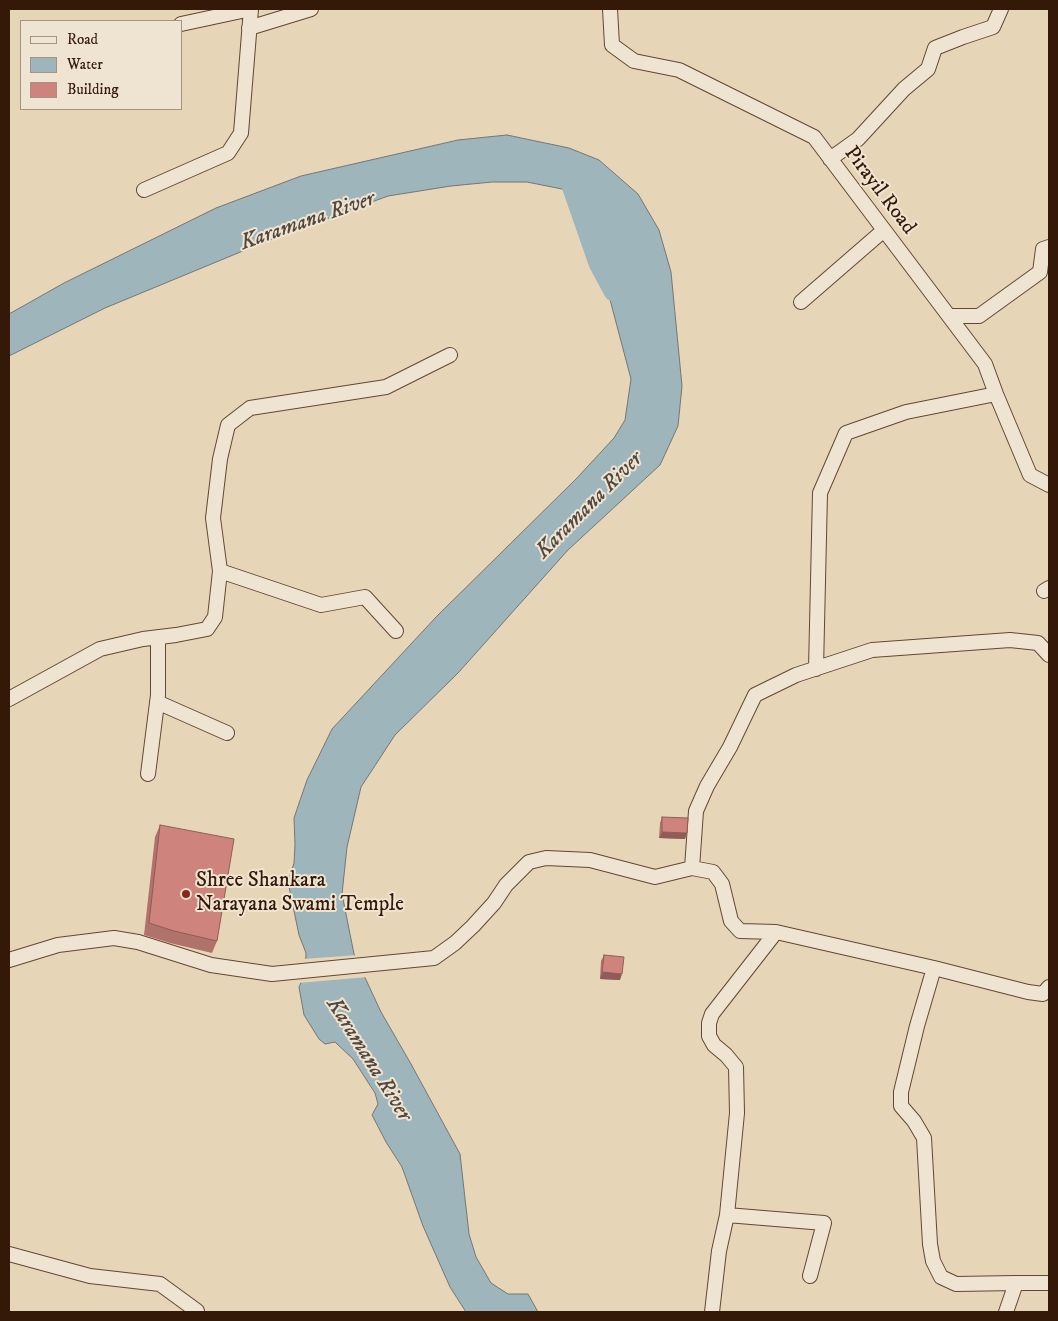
<!DOCTYPE html>
<style>
body{margin:0}
#map{position:relative;width:1058px;height:1321px;overflow:hidden;background:#e7d5b8;font-family:"IM FELL DW Pica",serif}
canvas{display:block}
.frame{position:absolute;inset:0;border:10px solid #341908;pointer-events:none}
.legend{position:absolute;left:20px;top:20px;width:162px;height:90px;box-sizing:border-box;background:#efe4d1;border:1px solid #a49381;margin:0;padding:6px 9px;list-style:none;font-size:15px;color:#341908}
.legend li{display:flex;align-items:center;gap:10px;height:25px}
.legend b{width:25px;border:1px solid #a49381}
</style>
<div id="map">
<canvas width="1058" height="1321"></canvas>
<div class="frame"></div>
<ul class="legend">
<li><b style="height:6px;background:#efe4d1"></b>Road</li>
<li><b style="height:14px;background:#9db5bb"></b>Water</li>
<li><b style="height:14px;background:#ce847c"></b>Building</li>
</ul>
</div>
<script>
const ctx = document.querySelector('canvas').getContext('2d');
ctx.lineJoin = 'round';
function fillPath(path, color) { ctx.fillStyle = color; ctx.fill(path, 'evenodd'); }
const shape = rows => new Path2D(rows.map(r => 'M' + r).join(''));
function stroke(path, color, width, dash) { ctx.strokeStyle = color; ctx.lineWidth = width; ctx.lineCap = dash ? 'butt' : 'round'; ctx.setLineDash(dash || []); ctx.stroke(path); }
function drawText(font, color, halo, rows, align = 'center') {
  ctx.font = font + ' "IM FELL DW Pica",serif'; ctx.lineWidth = 4; ctx.setLineDash([]); ctx.textBaseline = 'middle'; ctx.strokeStyle = halo; ctx.fillStyle = color; for (const [text, x, y, turn = 0] of rows) {
    ctx.save(); ctx.translate(x, y); ctx.rotate((+turn || 0) * Math.PI / 180); ctx.textAlign = isNaN(turn) ? turn : align; if (halo) ctx.strokeText(text, 0, 0); ctx.fillText(text, 0, 0); ctx.restore();
  }
}
const water = shape([
 [507,135,569,148,599,160,638,194,659,230,671,272,682,386,678,426,660,465,568,550,458,673,395,735,361,787,347,847,342,894,354,954,381,1012,411,1064,460,1154,469,1234,476,1257,491,1283,508,1294,528,1294,538,1312,466,1312,450,1287,423,1226,402,1167,386,1142,372,1115,378,1104,375,1093,353,1059,335,1042,325,1044,319,1039,304,1015,299,987,305,974,306,953,299,935,288,882,294,863,295,844,294,818,307,780,332,729,437,616,576,479,614,438,625,420,631,379,585,205,562,189,527,182,492,182,451,186,388,196,267,241,105,308,9,356,9,314,64,283,216,208,301,176,458,140,507,135]
]);
fillPath(water, '#9db5bb');
stroke(water, '#737773', 1);
fillPath(shape([
 [358,955,368,977,298,983,302,973,303,959]
]), '#e7d5b8');
stroke(shape([
 [567,171,599,263,614,291]
]), '#9db5bb', 21);
const minor = shape([
 [610,9,612,45,634,61,679,70,814,137,985,364,996,394,1030,475,1049,485],
 [181,24,251,9],
 [249,28,311,9],
 [830,159,858,139,904,89,928,69,935,48,963,37,993,27,1001,9],
 [144,190,228,153,241,133,251,9],
 [801,302,884,230],
 [949,316,979,316,1040,272,1043,249,1049,247],
 [220,571,213,518,220,459,228,425,250,408,386,387,450,355],
 [1044,591,1049,588],
 [816,669,820,493,846,433,906,412,996,394],
 [9,699,100,649,143,639,176,635,207,629,215,617,220,571,321,605,365,597,396,631],
 [157,702,227,733],
 [148,774,158,695,158,637],
 [9,960,58,945,114,938,138,942,211,965,272,974,434,958,455,943,473,926,494,903,506,885,529,862,546,858,590,860,655,877,692,868],
 [934,968,776,932,740,931,731,921,722,884,713,872,692,868,696,811,707,786,730,747,755,695,796,675,872,650,1010,640,1038,643,1049,655],
 [727,1215,824,1223,810,1276],
 [9,1254,90,1276,160,1284,197,1311],
 [1016,1283,1049,1283],
 [712,1312,719,1251,727,1215,737,1113,736,1067,726,1055,714,1045,709,1036,709,1023,712,1014,776,932],
 [1006,1312,1016,1283,956,1284,941,1277,933,1261,930,1244,924,1138,914,1121,901,1106,901,1092,917,1026,934,968,1028,992,1043,994,1049,987]
]);
stroke(minor, '#614834', 16);
stroke(minor, '#efe4d1', 14);
fillPath(shape([
 [662,817,685,839,659,838,660,823],
 [160,825,217,941,212,953,170,943,144,935,155,837],
 [604,955,620,980,600,979,601,961]
]), '#b1726b');
fillPath(shape([
 [662,832,687,833,685,839,659,838],
 [602,972,622,974,620,980,600,979]
]), '#905c57');
const building = shape([
 [662,817,688,818,687,833,662,832,662,817],
 [160,825,234,839,217,941,174,931,149,923,160,825],
 [604,955,624,957,622,974,602,972,604,955]
]);
fillPath(building, '#ce847c');
stroke(building, '#905c57', 1);
for (const [x, y, r, color] of [
 [186,894,5,"#8f2418"]
]) { const dot = new Path2D(); dot.arc(x, y, r, 0, 2 * Math.PI); ctx.fillStyle = color; ctx.fill(dot); stroke(dot, '#efe4d1', 2); }
drawText('21px', '#341908', '#efe4d1', [
 ["Pirayil Road",879,191,53]
]);
drawText('21px', '#341908', '#efe4d1', [
 ["Shree Shankara",196,882],
 ["Narayana Swami Temple",196,906]
], 'left');
drawText('italic 22px', '#54483e', '#efe4d1', [
 ["Karamana River",308,222,-19],
 ["Karamana River",590,506,-45],
 ["Karamana River",368,1060,58]
]);
</script>
